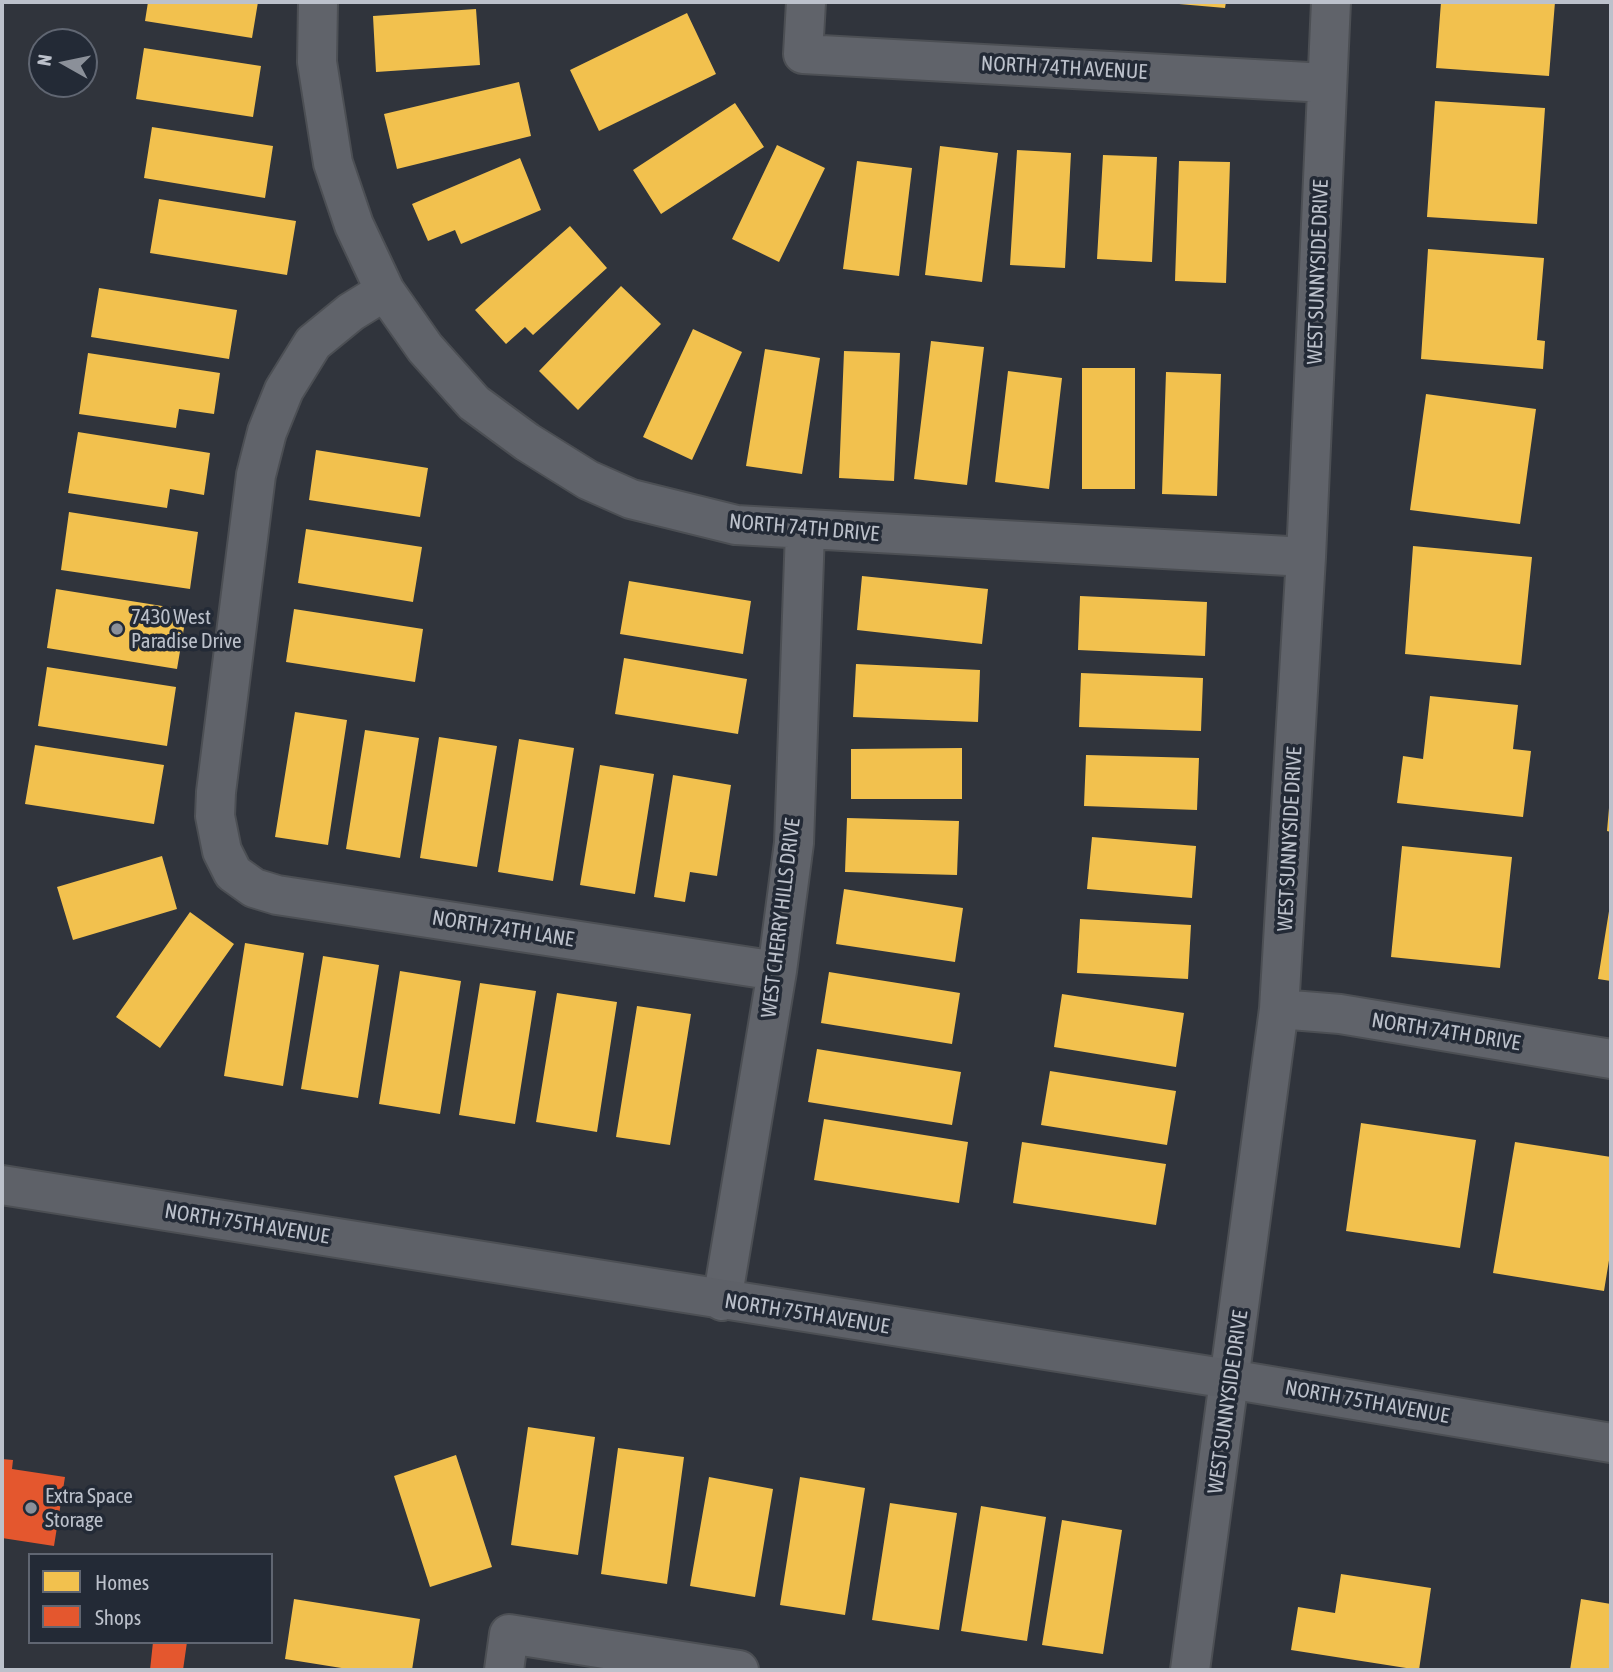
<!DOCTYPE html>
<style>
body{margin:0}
#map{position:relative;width:1613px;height:1672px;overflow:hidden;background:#30343c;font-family:"Asap Condensed",sans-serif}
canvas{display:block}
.frame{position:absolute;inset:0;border:4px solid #bcc1cb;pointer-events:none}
.legend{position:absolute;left:28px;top:1553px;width:245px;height:91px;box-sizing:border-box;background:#232a36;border:2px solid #606672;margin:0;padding:9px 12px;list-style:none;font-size:21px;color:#bcc1cb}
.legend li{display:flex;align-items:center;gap:14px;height:35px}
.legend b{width:35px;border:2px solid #606672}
.north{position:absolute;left:28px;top:28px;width:70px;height:70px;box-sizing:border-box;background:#232a36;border:2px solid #606672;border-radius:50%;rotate:279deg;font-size:19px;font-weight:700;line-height:28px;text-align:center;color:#bcc1cb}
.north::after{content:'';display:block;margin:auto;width:24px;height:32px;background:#8b9099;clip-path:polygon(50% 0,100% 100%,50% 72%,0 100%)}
</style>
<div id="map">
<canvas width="1613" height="1672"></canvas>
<div class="frame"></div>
<ul class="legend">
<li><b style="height:19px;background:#f2c14e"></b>Homes</li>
<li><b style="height:19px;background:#e4572e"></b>Shops</li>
</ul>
<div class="north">N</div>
</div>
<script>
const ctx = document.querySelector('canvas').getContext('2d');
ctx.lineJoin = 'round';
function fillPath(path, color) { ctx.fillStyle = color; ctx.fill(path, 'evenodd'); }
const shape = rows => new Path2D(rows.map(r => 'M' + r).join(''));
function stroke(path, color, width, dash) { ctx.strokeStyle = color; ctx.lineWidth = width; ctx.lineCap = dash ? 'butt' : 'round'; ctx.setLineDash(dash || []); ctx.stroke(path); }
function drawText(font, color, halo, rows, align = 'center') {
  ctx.font = font + ' "Asap Condensed",sans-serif'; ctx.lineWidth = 7; ctx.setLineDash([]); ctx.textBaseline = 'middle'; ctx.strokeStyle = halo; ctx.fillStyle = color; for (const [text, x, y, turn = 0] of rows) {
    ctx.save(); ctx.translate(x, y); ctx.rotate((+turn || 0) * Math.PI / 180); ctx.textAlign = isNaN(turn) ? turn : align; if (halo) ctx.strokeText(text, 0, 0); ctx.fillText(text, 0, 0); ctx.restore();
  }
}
fillPath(shape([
 [148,2,258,2,252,38,145,21],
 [1156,2,1226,2,1225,8],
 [1441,2,1555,2,1549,76,1436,68],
 [476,9,480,65,376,72,373,16],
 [687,13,716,74,599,131,570,70],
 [144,48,261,66,253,117,136,99],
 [519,82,531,136,397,169,384,114],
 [1435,101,1545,108,1537,224,1427,217],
 [735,103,764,147,661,214,633,170],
 [152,127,273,146,265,198,144,178],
 [777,145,825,168,779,262,732,239],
 [940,146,998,153,982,282,925,275],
 [1017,150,1071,153,1065,268,1010,265],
 [1103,155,1157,157,1152,262,1097,259],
 [520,158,541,210,461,244,455,230,428,241,412,204],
 [857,161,912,168,899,276,843,269],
 [1179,161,1230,162,1226,283,1175,281],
 [159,199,296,221,287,275,150,253],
 [570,226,607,268,533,335,525,327,506,344,475,310],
 [1428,249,1544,258,1537,340,1545,341,1543,369,1421,359],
 [621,286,661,324,578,410,539,371],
 [99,288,237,310,229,359,91,337],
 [693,329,742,352,692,460,643,437],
 [931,341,984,347,967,485,914,479],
 [765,349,820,358,802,474,746,466],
 [844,351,900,353,894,481,839,478],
 [88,353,220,373,214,414,179,409,176,428,79,414],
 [1082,368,1135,368,1135,489,1082,489],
 [1008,371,1062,378,1049,489,995,482],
 [1166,372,1221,374,1217,496,1162,494],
 [1426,394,1536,409,1520,524,1410,510],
 [78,432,210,453,204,495,170,489,167,508,68,493],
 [316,450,428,468,420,517,309,500],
 [69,512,198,532,190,589,61,570],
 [306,529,422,547,413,602,298,583],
 [1413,546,1532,557,1521,665,1405,654],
 [862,576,988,589,982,644,857,630],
 [629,581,751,601,743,654,620,634],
 [56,589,187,610,177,669,47,648],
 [1080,596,1207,602,1205,656,1078,650],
 [294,609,423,629,415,682,286,662],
 [624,658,747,679,738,734,615,714],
 [856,664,980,670,978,722,853,717],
 [47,667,176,687,167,746,38,726],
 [1081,673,1203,678,1201,731,1079,727],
 [1430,696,1518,705,1513,749,1531,751,1523,817,1397,803,1403,756,1423,759],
 [295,712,347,720,328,845,275,837],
 [365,730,419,738,400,858,346,849],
 [439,737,497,746,477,867,420,858],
 [519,739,574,748,553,881,498,872],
 [35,745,164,765,154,824,25,804],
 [962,748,962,799,851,799,851,749],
 [1086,755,1199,758,1197,810,1084,806],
 [600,765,654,774,635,894,580,885],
 [673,775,731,785,717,876,690,872,685,902,654,897],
 [1609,808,1611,808,1611,832,1607,831],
 [847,818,959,821,957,875,845,872],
 [1092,837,1196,846,1192,898,1087,889],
 [1402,846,1512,857,1500,968,1391,957],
 [162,856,177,909,73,940,57,887],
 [844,889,963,908,955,962,836,944],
 [1610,905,1611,905,1611,981,1598,979],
 [190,912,234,944,160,1048,116,1017],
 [1080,919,1191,925,1188,979,1077,973],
 [245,943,304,953,283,1086,224,1076],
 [323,956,379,965,358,1098,301,1089],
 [400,971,461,981,440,1114,379,1104],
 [829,972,960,993,952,1044,821,1023],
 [480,983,536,991,515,1124,459,1115],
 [557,993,617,1002,597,1132,536,1122],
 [1062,994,1184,1013,1176,1067,1054,1047],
 [637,1006,691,1014,670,1145,616,1137],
 [817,1049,961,1072,952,1125,808,1102],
 [1050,1071,1176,1091,1167,1145,1041,1125],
 [824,1119,968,1142,959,1203,814,1180],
 [1361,1123,1476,1140,1460,1248,1346,1231],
 [1022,1142,1166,1164,1156,1225,1013,1203],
 [1515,1142,1611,1157,1611,1248,1604,1291,1493,1273],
 [528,1427,595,1437,578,1555,511,1545],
 [618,1448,684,1457,667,1584,601,1574],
 [456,1455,492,1567,430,1587,394,1476],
 [709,1477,773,1489,755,1597,690,1586],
 [800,1477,865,1488,845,1615,780,1605],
 [890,1503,957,1513,939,1630,872,1620],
 [981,1506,1046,1517,1027,1641,961,1631],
 [1062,1520,1122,1530,1103,1654,1042,1645],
 [1341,1574,1431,1588,1419,1670,1291,1650,1298,1607,1335,1613],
 [294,1599,420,1619,412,1670,354,1670,285,1659],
 [1581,1599,1611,1604,1611,1670,1570,1670]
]), '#f2c14e');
fillPath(shape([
 [2,1459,13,1460,12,1469,65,1477,54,1546,2,1538],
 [153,1642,187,1642,183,1670,150,1670]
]), '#e4572e');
const street = shape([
 [318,2,317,62,333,163,354,225,385,291,425,348,474,403,527,442,588,480,631,499,736,525,1306,557],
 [806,2,803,54,1326,83],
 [385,291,351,312,313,343,284,390,267,432,256,475,216,792,215,816,222,851,233,873,254,888,277,895,777,971],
 [1279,1009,1340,1014,1611,1059],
 [722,1301,777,971,794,843,805,531],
 [504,1670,509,1634,739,1670],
 [1190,1670,1279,1009,1306,557,1331,2]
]);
const secondary = shape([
 [2,1185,1229,1379,1611,1443]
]);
stroke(street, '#4c4f54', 42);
stroke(secondary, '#4c4f54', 42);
stroke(street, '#60636a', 38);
stroke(secondary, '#5e6168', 38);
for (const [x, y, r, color] of [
 [117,629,7,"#8b9099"],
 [31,1508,7,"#8b9099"]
]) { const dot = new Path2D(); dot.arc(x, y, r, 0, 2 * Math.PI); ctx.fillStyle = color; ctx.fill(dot); stroke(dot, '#232a36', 2.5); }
drawText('21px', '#bcc1cb', '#232a36', [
 ["NORTH 74TH AVENUE",1064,68,3],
 ["WEST SUNNYSIDE DRIVE",1318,272,-88],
 ["NORTH 74TH DRIVE",804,528,5],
 ["WEST SUNNYSIDE DRIVE",1290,839,-87],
 ["WEST CHERRY HILLS DRIVE",781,918,-83],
 ["NORTH 74TH LANE",503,929,9],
 ["NORTH 74TH DRIVE",1446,1032,9],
 ["NORTH 75TH AVENUE",247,1224,9],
 ["NORTH 75TH AVENUE",807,1314,9],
 ["WEST SUNNYSIDE DRIVE",1228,1402,-82],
 ["NORTH 75TH AVENUE",1367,1402,10]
]);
drawText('21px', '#bcc1cb', '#232a36', [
 ["7430 West",131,617],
 ["Paradise Drive",131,641],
 ["Extra Space",45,1496],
 ["Storage",45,1520]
], 'left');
</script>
